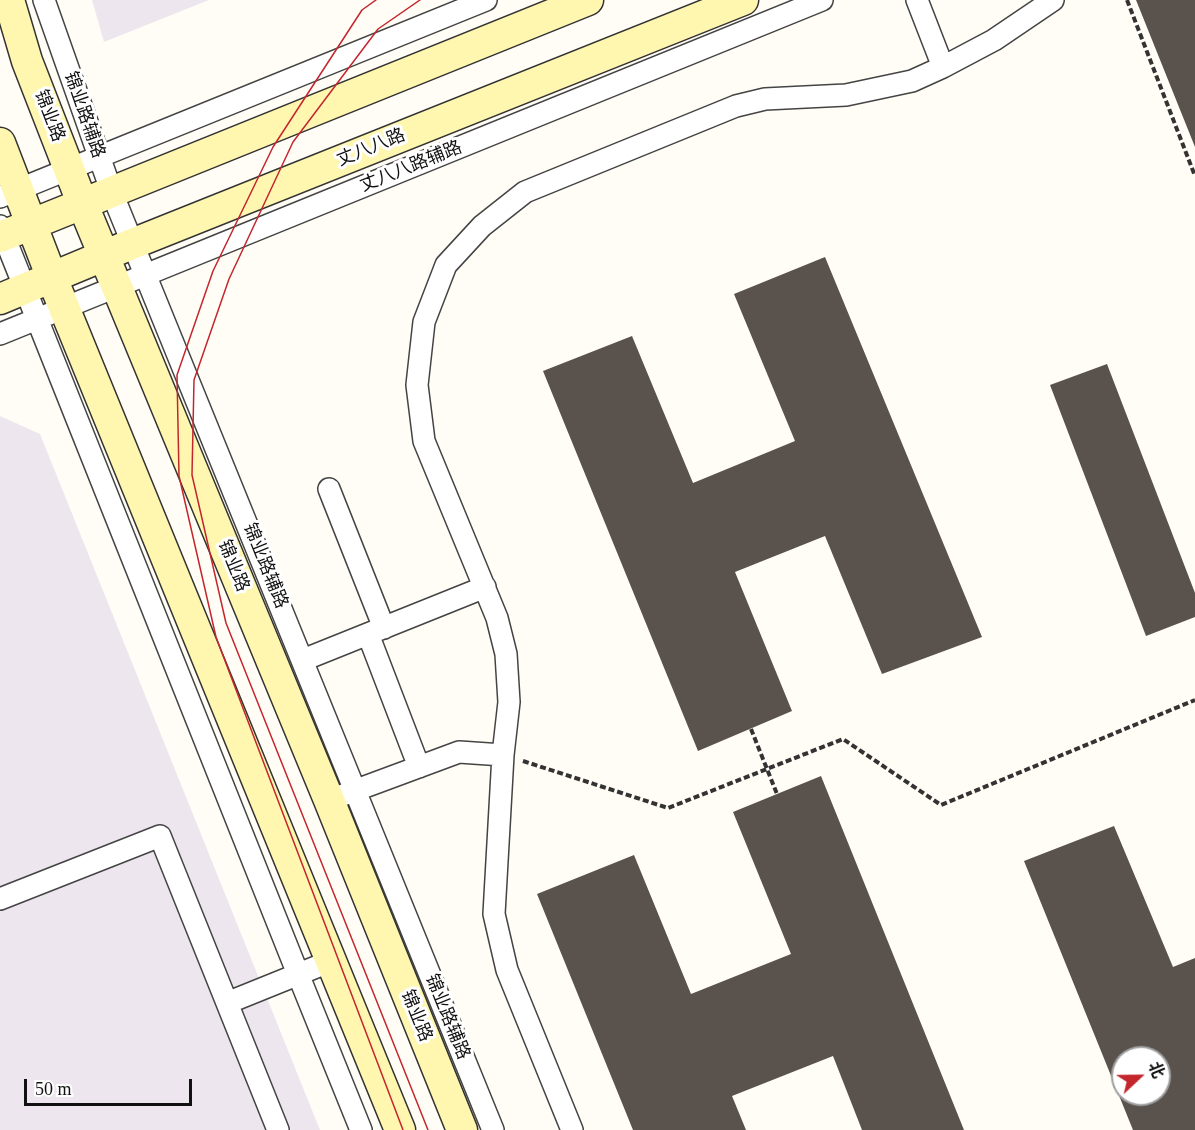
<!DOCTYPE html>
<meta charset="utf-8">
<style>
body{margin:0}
#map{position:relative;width:1195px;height:1130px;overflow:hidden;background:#fffdf5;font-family:"Times New Roman","Noto Sans SC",serif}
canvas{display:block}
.north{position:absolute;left:1111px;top:1046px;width:60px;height:60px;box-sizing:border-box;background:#fff;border:2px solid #a0a0a0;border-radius:50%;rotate:68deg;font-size:16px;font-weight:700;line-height:24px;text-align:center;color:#111}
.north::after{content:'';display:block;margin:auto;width:21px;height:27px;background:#c4262e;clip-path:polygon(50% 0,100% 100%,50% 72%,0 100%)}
.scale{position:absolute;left:24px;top:1079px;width:168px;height:27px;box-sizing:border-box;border:3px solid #111;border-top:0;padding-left:8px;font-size:18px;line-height:21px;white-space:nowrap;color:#111;-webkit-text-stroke:4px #fff;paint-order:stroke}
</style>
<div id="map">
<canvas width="1195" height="1130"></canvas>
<div class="north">北</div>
<div class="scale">50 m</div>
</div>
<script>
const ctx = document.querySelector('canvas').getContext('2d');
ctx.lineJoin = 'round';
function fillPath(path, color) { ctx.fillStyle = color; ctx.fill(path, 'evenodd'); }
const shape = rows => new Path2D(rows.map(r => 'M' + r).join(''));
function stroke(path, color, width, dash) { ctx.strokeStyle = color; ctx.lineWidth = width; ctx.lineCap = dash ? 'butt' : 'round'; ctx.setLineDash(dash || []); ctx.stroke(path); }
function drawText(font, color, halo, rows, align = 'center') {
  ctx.font = font + ' "Times New Roman","Noto Sans SC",serif'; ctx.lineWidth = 6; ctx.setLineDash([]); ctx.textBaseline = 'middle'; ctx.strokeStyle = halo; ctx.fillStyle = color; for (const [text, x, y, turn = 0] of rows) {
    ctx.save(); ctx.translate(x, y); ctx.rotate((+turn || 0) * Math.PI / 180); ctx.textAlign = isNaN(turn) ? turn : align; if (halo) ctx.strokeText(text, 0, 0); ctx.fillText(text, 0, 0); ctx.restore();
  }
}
fillPath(shape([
 [92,0,209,0,104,42],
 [0,416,40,434,320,1130,0,1130]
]), '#eee6ef');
fillPath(shape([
 [1136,0,1195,0,1195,147],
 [825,257,982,637,882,674,825,536,735,572,792,711,698,751,543,371,632,336,693,483,795,441,734,294],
 [1107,364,1195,593,1195,617,1146,636,1050,385],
 [821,776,964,1130,862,1130,833,1056,732,1096,746,1130,633,1130,537,894,634,855,691,994,791,954,733,812],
 [1114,826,1173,967,1195,958,1195,1130,1133,1130,1024,861],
 [1123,1058,1159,1058,1159,1094,1123,1094]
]), '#5a524d');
const minor = shape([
 [44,0,112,193,493,1130],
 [917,0,943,67],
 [0,197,486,0],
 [0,226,298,974,361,1130],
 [0,334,822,0],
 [329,489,384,628],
 [368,634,419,767],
 [303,660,485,587],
 [343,795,459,752,503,755],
 [0,899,160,836,278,1130],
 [227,1003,331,961],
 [572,1130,507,970,494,914,503,755,509,702,506,654,497,618,424,441,417,385,424,322,446,265,482,226,525,192,736,106,765,99,846,95,912,81,943,67,994,40,1053,0]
]);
const secondary = shape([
 [9,0,27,61,83,205,329,800,462,1130],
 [0,143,52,278,400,1130],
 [0,237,588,0],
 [0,299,132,244,743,0]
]);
stroke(minor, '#444', 24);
stroke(secondary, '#333', 33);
stroke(shape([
 [1127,0,1195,176],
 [523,761,668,808,843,739,941,805,1195,700]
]), '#333', 4, [6, 3]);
stroke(minor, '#fff', 21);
stroke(secondary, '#fff6b0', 30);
stroke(shape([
 [376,0,362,10,273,147,213,271,177,375,179,476,216,637,403,1130],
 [420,0,378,29,293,142,229,279,194,380,192,475,226,623,428,1130]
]), '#c4262e', 1.5);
stroke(shape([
 [751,729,777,794]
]), '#333', 4, [6, 3]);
drawText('18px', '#111', '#fff', [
 ["锦业路辅路",84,115,71],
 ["锦业路",49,116,69],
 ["丈八八路",371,148,-22],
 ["丈八八路辅路",411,167,-22],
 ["锦业路",233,566,68],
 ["锦业路辅路",265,566,68],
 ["锦业路",416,1016,68],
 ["锦业路辅路",447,1017,68]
]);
</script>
